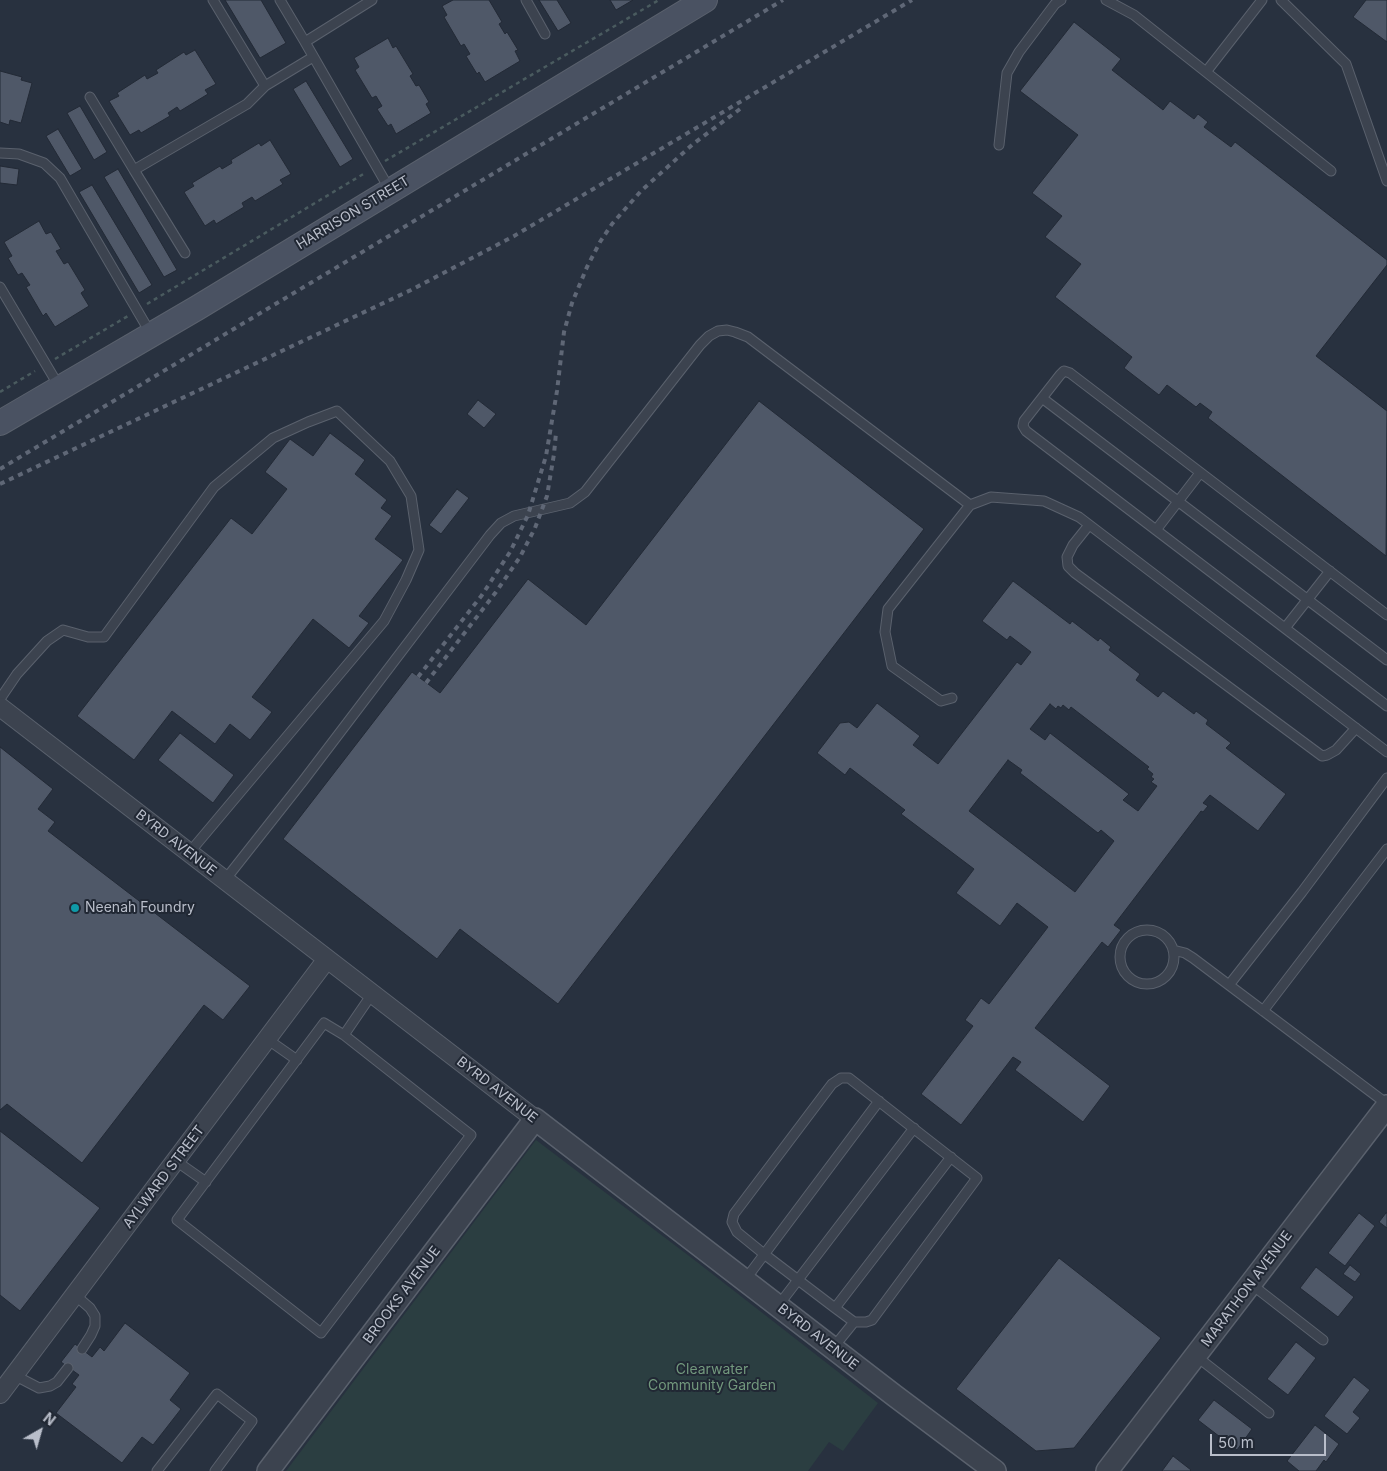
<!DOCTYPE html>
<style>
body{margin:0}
#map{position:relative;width:1387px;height:1471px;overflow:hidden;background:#28313f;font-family:Inter,sans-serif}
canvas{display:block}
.north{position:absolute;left:15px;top:1406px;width:50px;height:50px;-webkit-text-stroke:4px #212834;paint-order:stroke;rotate:38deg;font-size:14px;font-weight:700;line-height:20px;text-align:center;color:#b9beca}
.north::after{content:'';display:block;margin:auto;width:18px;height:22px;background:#b9beca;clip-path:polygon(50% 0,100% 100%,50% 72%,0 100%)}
.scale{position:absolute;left:1210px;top:1434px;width:116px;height:22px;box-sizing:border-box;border:2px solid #b9beca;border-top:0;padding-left:6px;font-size:15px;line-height:18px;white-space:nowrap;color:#b9beca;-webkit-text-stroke:4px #212834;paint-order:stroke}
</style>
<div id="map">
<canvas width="1387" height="1471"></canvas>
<div class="north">N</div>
<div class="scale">50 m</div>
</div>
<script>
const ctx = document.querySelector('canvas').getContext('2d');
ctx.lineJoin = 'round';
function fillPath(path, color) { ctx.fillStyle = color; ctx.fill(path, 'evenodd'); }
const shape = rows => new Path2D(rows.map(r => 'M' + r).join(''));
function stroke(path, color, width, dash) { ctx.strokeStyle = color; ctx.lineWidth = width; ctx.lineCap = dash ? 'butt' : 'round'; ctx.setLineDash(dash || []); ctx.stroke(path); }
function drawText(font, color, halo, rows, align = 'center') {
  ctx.font = font + ' Inter,sans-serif'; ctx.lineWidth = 4; ctx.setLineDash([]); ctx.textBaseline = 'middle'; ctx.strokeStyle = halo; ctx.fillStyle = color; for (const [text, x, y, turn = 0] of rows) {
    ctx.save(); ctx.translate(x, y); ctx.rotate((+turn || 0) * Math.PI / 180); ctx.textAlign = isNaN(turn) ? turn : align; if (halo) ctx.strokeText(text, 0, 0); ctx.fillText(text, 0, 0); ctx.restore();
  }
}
fillPath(shape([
 [536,1140,697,1262,878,1403,843,1451,829,1442,808,1471,286,1471]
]), '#2b3e41');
const building = shape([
 [225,0,261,0,286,43,260,58,225,0],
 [453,0,489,0,502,22,499,24,505,34,507,32,518,50,515,51,520,61,485,82,479,72,477,74,466,56,470,54,464,44,461,46,444,17,447,15,442,6,453,0],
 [539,0,557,0,571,23,558,31,539,0],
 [610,0,633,0,616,10,610,0],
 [1366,0,1387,0,1387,42,1353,17,1366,0],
 [1074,22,1121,59,1112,70,1163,110,1170,101,1194,119,1198,114,1208,122,1204,127,1231,147,1235,142,1387,260,1387,265,1316,356,1387,411,1386,556,1208,418,1212,412,1200,403,1196,407,1167,385,1159,395,1124,368,1132,357,1055,297,1081,264,1045,237,1062,216,1032,193,1078,135,1020,91,1074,22],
 [388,38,393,48,396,46,413,74,410,76,416,86,419,85,429,102,426,104,431,113,396,134,391,124,388,126,377,109,382,106,376,96,372,98,355,70,359,67,354,58,388,38],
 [195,50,216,84,205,90,208,94,180,111,177,107,168,113,170,116,141,133,139,130,130,135,109,101,119,96,117,93,145,75,147,79,158,73,156,70,184,52,186,55,195,50],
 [0,71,22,77,21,80,32,83,21,123,10,120,9,125,0,122,0,71],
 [306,81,353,159,340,167,293,89,306,81],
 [80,106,107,152,94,160,67,113,80,106],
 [58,129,82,169,70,176,46,136,58,129],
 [270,140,291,174,280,180,283,184,255,201,252,197,242,203,244,207,216,224,214,220,205,226,184,192,194,186,192,183,220,166,222,169,232,163,231,160,259,143,261,146,270,140],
 [0,166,19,169,17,185,0,183,0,166],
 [118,169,177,270,164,277,104,177,118,169],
 [92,185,152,285,139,293,79,192,92,185],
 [39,221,46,234,51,232,61,249,56,251,64,264,68,262,85,290,81,293,89,306,55,327,46,313,43,316,26,287,30,285,22,273,18,275,8,258,12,256,4,242,39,221],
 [478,400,496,414,484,428,467,414,478,400],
 [759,401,924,529,558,1004,460,929,437,959,283,839,412,672,440,693,528,579,586,625,759,401],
 [330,433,365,460,355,474,387,500,381,508,392,516,375,539,403,560,359,616,369,623,349,648,313,619,252,697,272,712,250,740,230,724,215,744,172,711,134,760,77,716,231,518,252,534,287,489,265,472,290,439,313,456,330,433],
 [457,489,469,498,441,534,429,525,457,489],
 [1013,581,1070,624,1072,621,1098,641,1100,638,1111,647,1109,650,1140,674,1136,680,1158,697,1163,691,1194,714,1196,711,1208,720,1206,724,1231,743,1226,748,1286,794,1258,831,1210,795,1203,803,1208,806,1203,812,1201,811,1114,925,1121,930,1108,947,1102,942,1035,1028,1110,1086,1083,1122,1015,1070,1021,1062,1013,1057,961,1125,921,1094,973,1026,965,1020,981,998,989,1004,1048,927,1017,903,1000,926,956,893,974,869,901,814,905,810,850,768,845,775,817,753,840,723,849,722,857,728,877,703,920,736,913,745,938,764,1017,662,1021,665,1031,652,1010,636,1007,640,982,621,1013,581],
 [1050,704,1056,709,1058,706,1061,708,1063,705,1069,710,1071,707,1149,767,1147,769,1153,774,1151,777,1154,779,1151,782,1157,786,1138,811,1123,800,1129,794,1050,733,1045,740,1030,729,1050,704],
 [1008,760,1022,770,1020,773,1098,833,1101,830,1114,841,1075,892,969,811,1008,760],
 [180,733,234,775,213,803,158,760,180,733],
 [0,747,53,789,38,809,55,822,48,831,250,986,223,1020,204,1005,82,1163,7,1104,0,1110,0,747],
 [0,1131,100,1208,20,1311,0,1295,0,1131],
 [1359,1213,1375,1226,1345,1266,1328,1253,1359,1213],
 [1386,1213,1387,1213,1387,1228,1379,1222,1386,1213],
 [1059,1258,1161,1338,1074,1448,1036,1451,956,1389,1059,1258],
 [1350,1265,1361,1274,1355,1282,1343,1274,1350,1265],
 [1316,1267,1354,1297,1338,1317,1300,1288,1316,1267],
 [125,1323,190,1373,170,1400,181,1409,153,1445,142,1437,122,1463,56,1413,76,1387,72,1384,79,1375,61,1362,75,1344,92,1357,100,1347,104,1351,125,1323],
 [1296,1342,1316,1358,1288,1395,1267,1379,1296,1342],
 [1354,1377,1370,1390,1353,1412,1360,1418,1347,1434,1324,1416,1354,1377],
 [1214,1400,1252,1429,1237,1450,1198,1420,1214,1400],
 [1315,1425,1339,1444,1326,1462,1324,1460,1316,1471,1299,1471,1287,1461,1315,1425],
 [1173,1456,1191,1470,1190,1471,1162,1471,1173,1456]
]);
fillPath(building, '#4f5868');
stroke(building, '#232a36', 1);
const service = shape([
 [213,0,265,86],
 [280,0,305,42],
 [372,0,305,42,390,190],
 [526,0,545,34],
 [1106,0,1134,15,1331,171],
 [1281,0,1346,64,1387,181],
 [1206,72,1262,0],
 [90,97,134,170],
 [999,145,1007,73,1019,52,1055,4,1061,0],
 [0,153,19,154,44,163,60,178,151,334],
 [185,253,134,170,247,104,265,86,313,57],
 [0,287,60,388],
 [1042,398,1024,421,1023,426,1026,431,1387,706],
 [1089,525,1073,545,1067,557,1068,566,1075,573,1322,756,1327,755,1336,750,1356,728],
 [1156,530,1200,473],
 [1387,615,1070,373,1064,371,1060,375,1042,398,1387,660],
 [1285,628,1330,571],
 [952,698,941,701,892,666,885,632,888,609,970,505,991,497,1044,501,1079,517,1387,752],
 [0,699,17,674,47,641,63,630,88,637,104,637,214,487,273,438,308,422,337,411,390,461,411,496,419,550,406,580,384,621,189,853],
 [225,880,303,781,490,535,501,523,514,516,570,503,585,492,700,345,709,336,718,331,727,330,735,332,748,337,970,505],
 '1120 957a27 27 0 1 1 54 0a27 27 0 1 1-54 0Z',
 [1173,950,1185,953,1193,958,1387,1104],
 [1229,985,1302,892,1387,778],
 [1263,1011,1387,849],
 [344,1035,324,1023,177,1220,321,1333,471,1135,344,1035,372,994],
 [267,1039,297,1060],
 [841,1078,849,1078,977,1178,872,1320,866,1322,854,1322,835,1308,764,1254,737,1232,732,1222,734,1214,832,1084,841,1078],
 [176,1161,206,1182],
 [745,1280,879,1101],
 [1251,1284,1323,1340],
 [75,1295,90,1308,95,1316,95,1326,91,1335,82,1349],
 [778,1306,914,1128],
 [835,1308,951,1157],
 [833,1348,854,1322],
 [1196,1356,1269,1413],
 [14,1375,39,1388,50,1386,57,1382,68,1368],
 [157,1471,217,1394,252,1421,215,1471]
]);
const minor = shape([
 [0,707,535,1119],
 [0,1394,327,959]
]);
const tertiary = shape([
 [268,1471,535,1119,895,1396,995,1471],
 [1107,1471,1387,1106]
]);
const secondary = shape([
 [0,423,197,308,705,0]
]);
stroke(service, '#5a616d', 11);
stroke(minor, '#5a616d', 20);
stroke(tertiary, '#5a616d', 24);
stroke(secondary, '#5a616d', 26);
stroke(shape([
 [385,161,659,0],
 [147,304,365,173],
 [55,359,128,316],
 [0,392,35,371]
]), '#4a5b5f', 2.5, [4, 4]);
stroke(service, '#3c434f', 9);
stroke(minor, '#3c434f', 18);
stroke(tertiary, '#3c434f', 21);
stroke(secondary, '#4a5262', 24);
stroke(shape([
 [0,469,783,0],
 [0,484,411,290,514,236,912,0],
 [418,677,482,595,510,552,528,515,546,456,557,391,564,332,572,303,587,267,600,242,612,224,641,191,693,144,740,109],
 [426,683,496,592,520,557,535,528,547,496,554,454,556,433]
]), '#5f6776', 4, [5, 5]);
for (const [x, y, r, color] of [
 [75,908,5,"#0f9aa8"]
]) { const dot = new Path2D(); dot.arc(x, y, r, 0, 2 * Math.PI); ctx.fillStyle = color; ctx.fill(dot); stroke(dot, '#212834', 2); }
drawText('14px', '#b9beca', '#212834', [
 ["HARRISON STREET",353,213,-31],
 ["BYRD AVENUE",176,843,38],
 ["BYRD AVENUE",497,1090,38],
 ["AYLWARD STREET",164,1177,-53],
 ["MARATHON AVENUE",1247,1289,-53],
 ["BROOKS AVENUE",402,1295,-53],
 ["BYRD AVENUE",818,1337,38]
]);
drawText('14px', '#b9beca', '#212834', [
 ["Neenah Foundry",85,908]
], 'left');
drawText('14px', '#72987d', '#212834', [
 ["Clearwater",712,1370],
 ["Community Garden",712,1386]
]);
</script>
